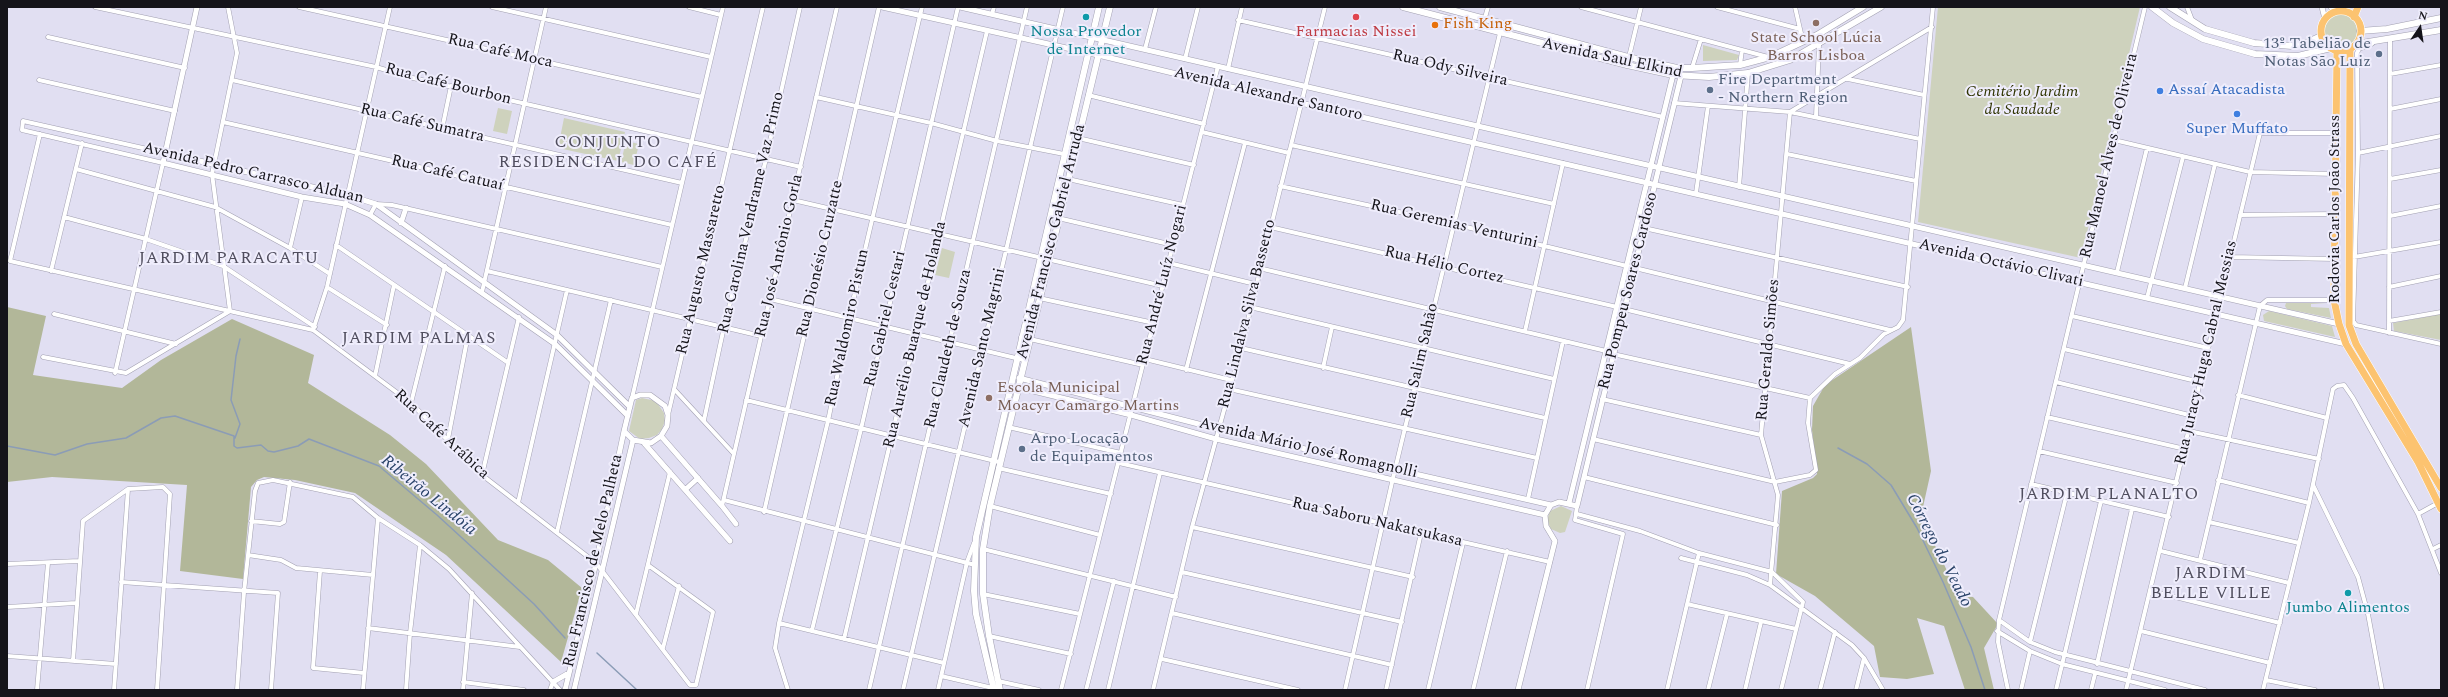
<!DOCTYPE html>
<meta charset="utf-8">
<style>
body{margin:0}
#map{position:relative;width:2448px;height:697px;overflow:hidden;background:#e1dff2;font-family:Spectral,serif}
canvas{display:block}
.frame{position:absolute;inset:0;border:8px solid #15141a;pointer-events:none}
.north{position:absolute;left:2400px;top:8px;width:40px;height:40px;-webkit-text-stroke:3px #efedfc;paint-order:stroke;rotate:13deg;font-size:11px;font-weight:700;line-height:16px;text-align:center;color:#15141a}
.north::after{content:'';display:block;margin:auto;width:14px;height:18px;background:#15141a;clip-path:polygon(50% 0,100% 100%,50% 72%,0 100%)}
</style>
<div id="map">
<canvas width="2448" height="697"></canvas>
<div class="frame"></div>
<div class="north">N</div>
</div>
<script>
const ctx = document.querySelector('canvas').getContext('2d');
ctx.lineJoin = 'round';
function fillPath(path, color) { ctx.fillStyle = color; ctx.fill(path, 'evenodd'); }
const shape = rows => new Path2D(rows.map(r => 'M' + r).join(''));
function stroke(path, color, width, dash) { ctx.strokeStyle = color; ctx.lineWidth = width; ctx.lineCap = dash ? 'butt' : 'round'; ctx.setLineDash(dash || []); ctx.stroke(path); }
function drawText(font, color, halo, rows, align = 'center') {
  ctx.font = font + ' Spectral,serif'; ctx.lineWidth = 4; ctx.setLineDash([]); ctx.textBaseline = 'middle'; ctx.strokeStyle = halo; ctx.fillStyle = color; for (const [text, x, y, turn = 0] of rows) {
    ctx.save(); ctx.translate(x, y); ctx.rotate((+turn || 0) * Math.PI / 180); ctx.textAlign = isNaN(turn) ? turn : align; if (halo) ctx.strokeText(text, 0, 0); ctx.fillText(text, 0, 0); ctx.restore();
  }
}
fillPath(shape([
 [1938,7,2140,7,2081,258,1918,222],
 '2323 31a17 17 0 1 1 34 0a17 17 0 1 1-34 0Z',
 [1703,45,1739,55,1737,60,1703,61],
 [498,108,512,111,507,134,493,131],
 [564,118,625,132,618,161,558,148],
 [626,141,639,144,634,165,621,162],
 [942,248,955,252,949,278,935,275],
 [2286,303,2326,303,2311,304,2311,307,2329,308,2331,318,2287,309,2285,306],
 [2269,311,2332,326,2335,337,2264,321,2263,315],
 [2441,314,2441,340,2394,331,2393,323],
 [642,398,656,401,664,413,665,421,662,429,657,435,649,438,640,439,629,431,636,400],
 [1561,506,1572,511,1565,532,1560,533,1551,529,1547,520,1550,511]
]), '#ced2bd');
fillPath(shape([
 [7,307,46,316,33,375,122,388,161,360,232,319,314,355,308,383,390,435,426,464,498,540,548,560,582,588,561,662,446,555,355,493,295,480,264,477,257,480,251,487,243,579,180,571,187,485,52,477,7,482],
 [1911,327,1931,471,1921,516,1959,596,1973,597,1998,624,1984,648,1994,690,1965,690,1944,626,1917,618,1934,674,1907,679,1880,677,1874,646,1815,596,1776,574,1782,491,1813,478,1817,474,1812,430,1813,406,1825,385]
]), '#b2b799');
stroke(shape([
 [235,438,240,424,231,400,236,356,240,339],
 [7,446,55,455,87,444,126,438,161,418,175,416,234,436,234,446,237,448,261,445,268,451,274,452,298,446,309,439,379,466,437,515,534,604,565,638],
 [1838,448,1867,464,1891,485,1917,528,1943,582,1971,647,1985,690],
 [597,653,637,690]
]), '#8b9cb6', 1.5);
const minor = shape([
 [95,7,376,67,413,78,801,167],
 [228,7,237,53,212,174,230,311],
 [299,7,702,97],
 [492,7,711,57],
 [689,7,721,15],
 [1581,7,1768,57],
 [1717,7,1800,29],
 [1795,7,1803,42],
 [2187,7,2192,20],
 [992,14,994,7],
 [1238,20,1663,117],
 [1482,28,1488,7],
 [48,37,185,68],
 [2372,44,2359,49,2357,53,2358,153,2353,321,2356,325,2441,344],
 [1145,49,1156,7],
 [1185,59,1198,7],
 [1627,65,1641,7],
 [1740,65,1742,50],
 [1692,68,1701,39],
 [1228,69,1242,7],
 [2390,74,2441,65],
 [1848,79,1924,95],
 [39,80,175,111],
 [232,80,682,183],
 [1088,95,1204,124],
 [816,97,931,123,997,141,1064,154],
 [1674,103,1790,112,1920,139],
 [2390,109,2441,99],
 [1816,116,1819,45,1817,35],
 [223,122,672,225],
 [442,129,451,86],
 [1202,132,1289,153],
 [40,134,10,261,313,330,411,403,482,475,596,563,690,685,696,685,713,612,648,565],
 [1078,138,1194,165],
 [2114,140,2250,172,2336,174],
 [1291,145,1554,204],
 [2358,153,2441,136],
 [1787,154,1916,181],
 [76,169,215,207,290,248,330,274],
 [1068,179,1183,205],
 [2390,179,2441,170],
 [1280,186,1454,224,1890,330],
 [1739,187,1748,73],
 [1696,193,1708,106],
 [793,200,1163,286],
 [370,215,376,204,392,205,662,267],
 [2240,215,2335,214],
 [2390,216,2441,206],
 [64,217,146,239,223,266,315,327],
 [1058,218,1173,245],
 [1270,227,1617,307],
 [1644,228,1908,287],
 [336,245,507,362],
 [290,248,302,197],
 [2230,257,2335,259],
 [2354,257,2441,242],
 [1169,263,1255,284],
 [1259,268,1606,351],
 [51,271,82,143],
 [487,271,761,336],
 [2117,272,2147,148],
 [327,287,387,325],
 [2389,287,2441,276],
 [2185,288,2215,164],
 [482,292,546,7],
 [1039,298,1154,323],
 [2147,298,2183,157],
 [770,299,1024,360],
 [1250,307,1554,379],
 [1624,309,1850,364],
 [54,314,176,344],
 [2072,316,2208,348],
 [2389,321,2441,312],
 [313,330,327,287,390,7],
 [1525,331,1563,163],
 [2389,333,2390,40],
 [1021,337,1143,365],
 [1241,348,1545,418],
 [2064,349,2200,382],
 [1613,354,1810,398],
 [43,357,126,373,230,311],
 [1145,359,1231,380],
 [1323,368,1332,327],
 [1186,370,1245,143],
 [115,373,163,163,22,130,23,121,165,153],
 [375,376,394,285],
 [2056,382,2193,416],
 [674,389,734,454],
 [1229,389,1537,458],
 [2238,395,2327,418],
 [632,398,723,7],
 [1602,399,1761,435],
 [746,400,999,462],
 [411,403,445,266],
 [668,415,763,7],
 [2047,417,2185,449],
 [704,420,724,327,766,159,800,7],
 [1008,427,1121,453],
 [2189,431,2319,459],
 [448,439,468,335],
 [1593,439,1775,482,1810,475,1816,470,1808,423,1810,398,1835,374,1860,358,1884,334,1898,327,1903,320,1933,7],
 [2039,451,2177,483],
 [1119,463,1550,562],
 [998,468,1111,494],
 [482,475,519,317],
 [1584,477,1777,525],
 [2218,480,2309,503],
 [2031,484,2169,517],
 [2313,485,2358,577,2368,614,2382,690],
 [1528,499,1563,341],
 [724,500,975,565],
 [518,503,567,290],
 [722,506,837,7],
 [990,506,1100,535],
 [1577,506,1575,520,1623,534,1587,690],
 [764,512,879,7],
 [1577,514,1640,531,1699,553,1772,572,1803,602,1781,690],
 [2418,514,2438,503],
 [251,521,280,524,284,522,290,482],
 [2209,522,2299,543],
 [1192,527,1413,577],
 [557,532,611,300],
 [983,549,1176,597],
 [2433,549,2441,545],
 [2161,551,2289,583],
 [248,555,281,560,296,568,373,575],
 [1681,558,1747,575,1770,585,1852,645,1864,658,1883,690],
 [2200,560,2260,306,2267,300,2334,300],
 [7,564,79,561],
 [320,571,313,668,364,673],
 [1182,572,1402,622],
 [121,582,278,593,271,690],
 [1770,585,1778,495,1761,435,1790,112,1932,27],
 [2151,591,2280,623],
 [983,594,1080,614],
 [1687,604,1796,629],
 [7,607,76,603],
 [1172,613,1392,665],
 [636,614,670,472],
 [1999,620,2030,642,2055,652,2205,690],
 [779,623,944,663],
 [368,628,520,647],
 [812,630,861,429,958,7],
 [1997,631,2030,651,2062,664,2165,690],
 [2141,631,2270,663],
 [989,636,1071,654],
 [844,639,987,31],
 [2030,642,2067,493],
 [663,648,679,586],
 [7,656,116,664],
 [1162,659,1298,690],
 [73,661,83,521,128,489,163,487,170,494,157,690],
 [2097,664,2132,509],
 [941,676,993,688],
 [2266,680,2315,690],
 [998,681,1039,690],
 [463,682,524,690],
 [37,690,48,563],
 [114,690,128,489],
 [237,690,244,592,255,491,258,483,273,480,353,497,378,518,420,545,449,569,560,690],
 [363,690,378,518],
 [406,690,410,633,420,545],
 [463,690,472,593],
 [550,690,553,682],
 [788,690,775,648,779,623,828,421,849,318,922,7],
 [869,690,1027,7],
 [903,690,1063,7],
 [938,690,967,562,974,543],
 [1061,690,1218,66],
 [1086,690,1114,581],
 [1108,690,1160,473],
 [1153,690,1192,527,1241,348,1325,7],
 [1345,690,1393,478,1500,33],
 [1386,690,1421,533],
 [1428,690,1463,543],
 [1473,690,1507,551],
 [1667,690,1699,553],
 [1708,690,1727,614],
 [1745,690,1761,622],
 [1820,690,1835,632],
 [1856,690,1864,658],
 [2008,690,1998,642,1999,620,2145,7],
 [2021,690,2030,651],
 [2056,690,2101,501],
 [2091,690,2095,674],
 [2126,690,2260,133,2336,133],
 [2263,690,2309,503,2333,389,2337,386,2344,385,2353,398,2418,514,2441,573]
]);
const tertiary = shape([
 [197,7,163,163,302,197,345,204,370,215,555,344,628,416],
 [882,7,1098,55,1214,83,2346,344],
 [960,7,2339,324],
 [2322,7,2325,19],
 [2331,7,2334,13],
 [165,153,347,195,376,204,557,335,630,407],
 [401,223,406,208],
 [1019,378,1218,429,1551,505],
 [1017,387,1131,415,1216,439,1545,515],
 [661,436,722,506,736,524],
 [644,443,730,541],
 [686,489,698,478],
 [1569,503,1673,75],
 [553,682,567,674],
 [565,690,596,563,624,431,632,398,640,395,650,395,665,406,668,415,667,426,661,436,651,443,633,440,624,431],
 [574,690,633,440],
 [1518,690,1555,541,1546,526,1545,515,1551,505,1559,502,1577,506,1681,76]
]);
const secondary = shape([
 [1403,7,1627,65,1673,75,1709,77,1748,73,1790,60,1881,7],
 [1440,7,1628,57,1677,68,1692,68,1740,65,1770,57,1817,35,1863,7],
 [2152,7,2173,23,2203,39,2255,54,2298,56,2331,48],
 [2170,7,2205,29,2254,43,2292,46,2306,43,2321,36],
 [2360,31,2387,29,2441,18],
 [2356,44,2441,30],
 [994,690,976,614,974,591,976,537,1099,7],
 [1000,690,989,636,983,594,983,549,990,506,1110,7]
]);
const trunk = shape([
 '2321 31a20 20 0 1 1 40 0a20 20 0 1 1-40 0Z',
 [2354,17,2358,7],
 [2350,49,2349,325,2356,344,2441,488],
 [2337,51,2334,300,2339,324,2346,344,2418,462,2441,509]
]);
stroke(minor, '#a2a0b1', 5);
stroke(tertiary, '#a2a0b1', 6);
stroke(secondary, '#a2a0b1', 7);
stroke(trunk, '#fff', 8);
stroke(minor, '#fff', 4);
stroke(tertiary, '#fff', 5);
stroke(secondary, '#fff', 6);
stroke(trunk, '#fcc370', 7);
for (const [x, y, r, color] of [
 [1086,17,4,"#0f9aa8"],
 [1356,17,4,"#e0444e"],
 [1816,23,4,"#8d6e63"],
 [1435,25,4,"#e8710a"],
 [2379,54,4,"#5c6f8a"],
 [1710,90,4,"#5c6f8a"],
 [2160,91,4,"#3f7fe0"],
 [2237,114,4,"#3f7fe0"],
 [989,398,4,"#8d6e63"],
 [1022,449,4,"#5c6f8a"],
 [2348,593,4,"#0f9aa8"]
]) { const dot = new Path2D(); dot.arc(x, y, r, 0, 2 * Math.PI); ctx.fillStyle = color; ctx.fill(dot); stroke(dot, '#efedfc', 1.5); }
drawText('16px', '#c56008', '#efedfc', [
 ["Fish King",1443,25]
], 'left');
drawText('16px', '#0d838f', '#efedfc', [
 ["Nossa Provedor",1086,33],
 ["de Internet",1086,51],
 ["Jumbo Alimentos",2348,609]
]);
drawText('16px', '#be3a42', '#efedfc', [
 ["Farmacias Nissei",1356,33]
]);
drawText('16px', '#785e54', '#efedfc', [
 ["State School Lúcia",1816,39],
 ["Barros Lisboa",1816,57],
 ["Escola Municipal",997,389,"left"],
 ["Moacyr Camargo Martins",997,407,"left"]
]);
drawText('16px', '#4e5e75', '#efedfc', [
 ["13º Tabelião de",2371,45,"right"],
 ["Notas São Luiz",2371,63,"right"],
 ["Fire Department",1718,81],
 ["- Northern Region",1718,99],
 ["Arpo Locação",1030,440],
 ["de Equipamentos",1030,458]
], 'left');
drawText('16px', '#15141a', '#efedfc', [
 ["Rua Café Moca",500,52,13],
 ["Avenida Saul Elkind",1612,59,12],
 ["Rua Ody Silveira",1450,69,13],
 ["Rua Café Bourbon",448,85,14],
 ["Avenida Alexandre Santoro",1268,95,13],
 ["Rua Café Sumatra",422,124,13],
 ["Rua Manoel Alves de Oliveira",2110,156,-77],
 ["Avenida Pedro Carrasco Alduan",253,174,13],
 ["Rua Café Catuaí",447,174,13],
 ["Rodovia Carlos João Strass",2336,209,-90],
 ["Rua Carolina Vendrame Vaz Primo",752,213,-77],
 ["Rua Geremias Venturini",1454,225,13],
 ["Avenida Francisco Gabriel Arruda",1052,242,-76],
 ["Rua José Antônio Gorla",780,256,-77],
 ["Rua Dionésio Cruzatte",821,259,-77],
 ["Avenida Octávio Clivati",2001,264,13],
 ["Rua Hélio Cortez",1444,266,13],
 ["Rua Augusto Massaretto",702,270,-77],
 ["Rua André Luíz Nogari",1163,285,-76],
 ["Rua Pompeu Soares Cardoso",1629,291,-76],
 ["Rua Lindalva Silva Bassetto",1248,314,-76],
 ["Rua Gabriel Cestari",886,319,-77],
 ["Rua Waldomiro Pistun",848,328,-78],
 ["Rua Aurélio Buarque de Holanda",916,335,-77],
 ["Avenida Santo Magrini",983,348,-77],
 ["Rua Claudeth de Souza",949,349,-77],
 ["Rua Geraldo Simões",1769,350,-85],
 ["Rua Juracy Huga Cabral Messias",2207,353,-77],
 ["Rua Salim Sahão",1421,361,-77],
 ["Rua Café Arábica",441,435,43],
 ["Avenida Mário José Romagnolli",1308,449,13],
 ["Rua Saboru Nakatsukasa",1377,523,13],
 ["Rua Francisco de Melo Palheta",594,561,-77]
]);
drawText('16px', '#366cbe', '#efedfc', [
 ["Assaí Atacadista",2168,91],
 ["Super Muffato",2237,130,"center"]
], 'left');
drawText('italic 16px', '#2f3400', '#efedfc', [
 ["Cemitério Jardim",2022,93],
 ["da Saudade",2022,111]
]);
ctx.letterSpacing = '1px';
drawText('17px', '#504e5e', '#efedfc', [
 ["CONJUNTO",608,144],
 ["RESIDENCIAL DO CAFÉ",608,164],
 ["JARDIM PARACATU",229,260],
 ["JARDIM PALMAS",419,340],
 ["JARDIM PLANALTO",2109,496],
 ["JARDIM",2211,575],
 ["BELLE VILLE",2211,595]
]);
ctx.letterSpacing = '0px';
drawText('italic 17px', '#2a4369', '#efedfc', [
 ["Ribeirão Lindóia",428,496,39],
 ["Córrego do Veado",1938,551,63]
]);
</script>
